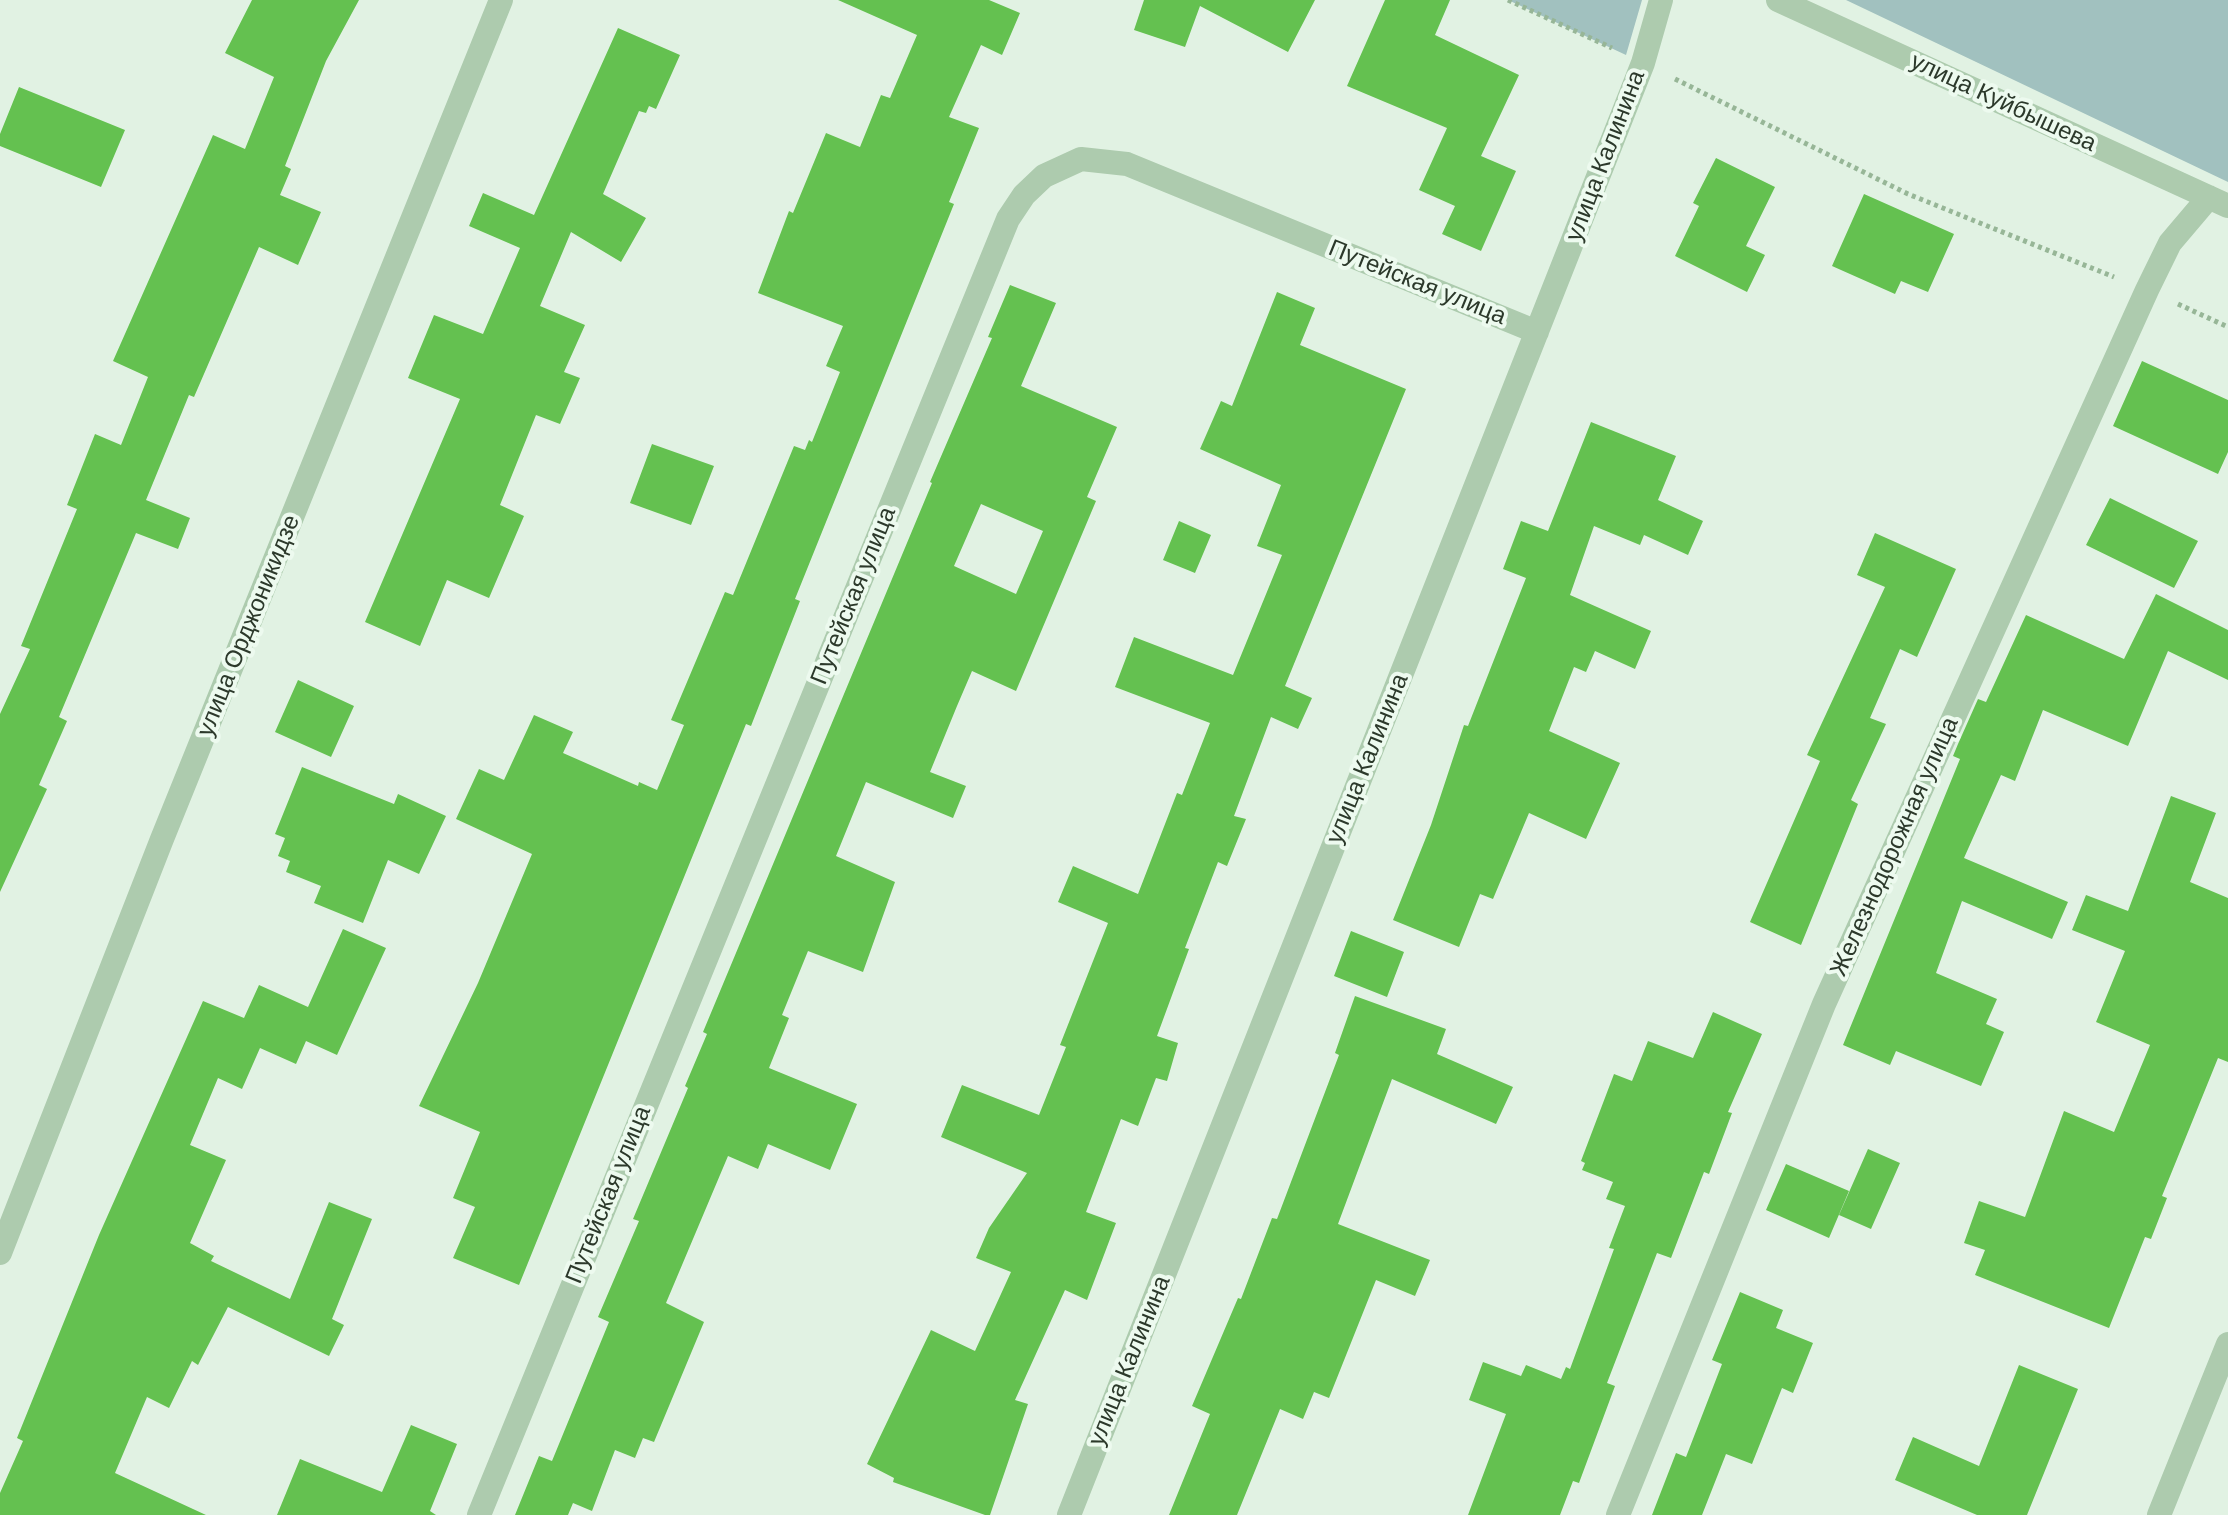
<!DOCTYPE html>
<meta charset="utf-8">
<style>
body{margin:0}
canvas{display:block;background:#e1f2e3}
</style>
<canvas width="2228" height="1515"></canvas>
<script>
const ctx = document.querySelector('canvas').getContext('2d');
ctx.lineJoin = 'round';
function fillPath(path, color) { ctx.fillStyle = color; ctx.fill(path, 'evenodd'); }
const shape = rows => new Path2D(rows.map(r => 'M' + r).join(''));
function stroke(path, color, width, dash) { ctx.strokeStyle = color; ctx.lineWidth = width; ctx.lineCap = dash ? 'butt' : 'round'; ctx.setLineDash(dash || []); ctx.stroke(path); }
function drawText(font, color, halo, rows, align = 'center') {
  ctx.font = font + ' Helvetica,sans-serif'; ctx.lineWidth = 8; ctx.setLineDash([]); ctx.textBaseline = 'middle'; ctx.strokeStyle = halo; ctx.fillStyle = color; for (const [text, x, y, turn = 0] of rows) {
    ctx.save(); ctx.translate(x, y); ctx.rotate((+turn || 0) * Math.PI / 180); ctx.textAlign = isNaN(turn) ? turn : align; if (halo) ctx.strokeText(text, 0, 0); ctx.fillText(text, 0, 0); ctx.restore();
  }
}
fillPath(shape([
 [1508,0,1642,0,1626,55],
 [1846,0,2228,0,2228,182]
]), '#a1c1bf');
fillPath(shape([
 [252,0,359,0,326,61,285,166,291,169,280,195,321,212,298,265,259,247,194,397,189,395,146,500,190,518,178,549,136,533,59,717,67,721,39,785,47,789,0,892,0,714,30,649,21,646,77,509,67,505,95,434,121,445,148,377,113,361,213,135,245,149,274,77,225,53],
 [838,0,989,0,1020,13,1002,55,981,45,949,117,979,128,949,202,954,204,795,599,800,601,751,726,746,724,519,1285,453,1258,475,1207,453,1198,480,1132,419,1106,478,983,532,854,456,819,479,769,504,780,534,715,573,732,563,753,638,786,639,782,657,790,684,725,671,720,725,592,733,595,794,446,805,450,809,440,812,442,840,372,826,366,843,326,758,293,789,211,793,213,826,133,860,147,881,95,890,98,917,35],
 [1144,0,1315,0,1288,52,1200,6,1185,47,1134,30],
 [1385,0,1450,0,1435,35,1519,75,1481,156,1516,171,1481,251,1442,234,1455,206,1419,190,1447,128,1347,86],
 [618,28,680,55,656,109,649,106,646,113,639,111,603,194,646,218,621,262,571,232,540,306,585,325,564,372,580,378,560,424,536,415,500,505,524,516,489,598,447,580,420,646,365,622,460,399,408,378,434,315,483,334,520,248,469,226,483,193,534,215],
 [19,87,125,130,101,187,0,146,0,134],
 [1716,158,1775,187,1746,246,1765,255,1747,292,1675,256,1699,206,1693,203],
 [1864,194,1954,234,1928,292,1901,281,1895,294,1832,266],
 [1010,285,1056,303,1021,386,1117,427,1087,497,1096,501,1016,691,972,671,957,706,930,772,966,786,953,818,866,782,836,856,895,882,863,972,808,951,782,1015,789,1018,769,1068,857,1104,830,1170,768,1144,758,1169,728,1156,666,1303,704,1322,654,1442,643,1438,635,1458,615,1450,592,1511,573,1503,568,1515,515,1515,539,1456,552,1461,609,1322,598,1317,639,1221,633,1219,688,1088,685,1086,707,1034,703,1032,932,483,930,482,992,338,988,337],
 [981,504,1043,531,1016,594,954,566],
 [1277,292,1315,308,1300,345,1406,389,1285,686,1312,698,1298,729,1271,717,1234,816,1246,819,1227,866,1218,862,1185,948,1189,949,1157,1036,1178,1043,1167,1081,1156,1078,1138,1126,1121,1119,1086,1212,1116,1223,1087,1300,1065,1290,1015,1400,1028,1404,990,1515,985,1515,893,1482,894,1478,867,1464,931,1330,975,1351,1011,1272,976,1258,989,1228,1027,1173,941,1137,962,1085,1039,1115,1066,1047,1060,1045,1108,923,1058,902,1073,866,1138,894,1177,793,1182,795,1210,723,1115,687,1134,637,1233,675,1282,555,1257,546,1281,485,1200,449,1221,401,1232,406],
 [2142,361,2228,400,2228,452,2218,474,2113,426],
 [1591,422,1676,456,1658,500,1703,521,1688,555,1644,535,1640,545,1594,526,1570,595,1651,631,1635,669,1595,651,1586,672,1574,667,1549,731,1620,763,1586,839,1529,813,1493,899,1480,894,1459,947,1393,920,1431,825,1464,725,1468,726,1526,578,1503,569,1521,521,1548,531],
 [652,444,714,466,691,525,630,503],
 [2110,498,2198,541,2174,588,2086,545],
 [1179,521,1211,535,1195,573,1163,560],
 [1875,533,1956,569,1917,657,1900,649,1870,718,1886,724,1851,800,1858,804,1801,945,1750,922,1820,761,1807,755,1885,587,1857,575],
 [2156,594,2228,630,2228,680,2168,651,2128,746,2043,710,2015,781,2001,775,1964,858,2068,902,2052,939,1962,901,1936,973,1997,999,1986,1024,2004,1032,1981,1086,1896,1051,1890,1065,1843,1045,1960,759,1953,756,1958,744,1978,699,1986,702,2026,615,2124,659],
 [298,680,354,706,331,757,275,732],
 [302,767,394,804,398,794,446,816,419,874,388,860,363,923,314,903,321,886,286,872,290,861,278,856,285,838,275,834],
 [2171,796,2216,813,2190,882,2228,898,2228,1062,2218,1058,2162,1196,2167,1198,2151,1239,2145,1237,2109,1328,1975,1275,1985,1250,1964,1243,1979,1201,2025,1217,2064,1111,2114,1132,2150,1045,2096,1022,2125,951,2072,930,2086,895,2128,911],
 [343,929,386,948,337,1055,306,1041,296,1064,260,1048,242,1089,218,1078,190,1145,226,1160,190,1243,214,1256,211,1261,290,1299,329,1202,372,1219,332,1319,344,1325,329,1356,228,1307,198,1365,192,1361,169,1408,147,1397,115,1473,206,1515,0,1515,0,1493,23,1441,17,1438,99,1235,203,1001,244,1018,259,985,308,1007],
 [1351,931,1404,952,1387,997,1334,976],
 [1355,996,1446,1029,1437,1054,1513,1087,1496,1124,1392,1079,1338,1224,1430,1260,1415,1296,1376,1280,1329,1398,1314,1392,1303,1419,1280,1409,1237,1515,1169,1515,1210,1414,1192,1406,1238,1298,1241,1299,1272,1218,1277,1219,1339,1055,1335,1053],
 [1713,1012,1762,1034,1728,1112,1732,1113,1709,1174,1704,1172,1671,1258,1657,1253,1607,1383,1615,1386,1579,1483,1573,1481,1560,1515,1468,1515,1506,1414,1469,1400,1483,1362,1521,1376,1526,1365,1561,1379,1566,1367,1570,1369,1614,1249,1609,1248,1625,1206,1606,1199,1613,1182,1582,1170,1585,1163,1581,1161,1614,1074,1632,1081,1648,1041,1693,1058],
 [1868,1149,1900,1163,1871,1229,1839,1215],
 [1786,1164,1849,1191,1829,1238,1766,1210],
 [1740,1292,1783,1310,1776,1328,1813,1343,1793,1393,1782,1388,1752,1464,1726,1454,1702,1515,1652,1515,1676,1453,1686,1457,1722,1364,1712,1360],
 [2019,1365,2078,1389,2027,1515,1977,1515,1895,1480,1913,1437,1979,1466],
 [411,1425,457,1444,430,1511,436,1515,277,1515,300,1459,382,1492]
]), '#64c150');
stroke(shape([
 [1508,0,1612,48],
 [1675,79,1908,194,2114,277],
 [2178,304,2228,327]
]), '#97b697', 5, [4, 4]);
stroke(shape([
 [1778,0,2228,206],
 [0,1253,162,839,501,0],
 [479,1515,1008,219,1024,195,1044,176,1081,159,1127,164,1537,332],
 [1069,1515,1643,63,1661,0],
 [1618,1515,1824,1004,2147,290,2170,243,2209,197],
 [2159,1515,2228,1344]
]), '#adcbae', 24);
drawText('24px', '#2c392b', '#edfaef', [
 ["улица Куйбышева",2003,103,25],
 ["улица Калинина",1606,156,-69],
 ["Путейская улица",1417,283,22],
 ["Путейская улица",854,596,-68],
 ["улица Орджоникидзе",249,626,-68],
 ["улица Калинина",1368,759,-68],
 ["Железнодорожная улица",1895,847,-66],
 ["Путейская улица",609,1195,-68],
 ["улица Калинина",1130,1361,-68]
]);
</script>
